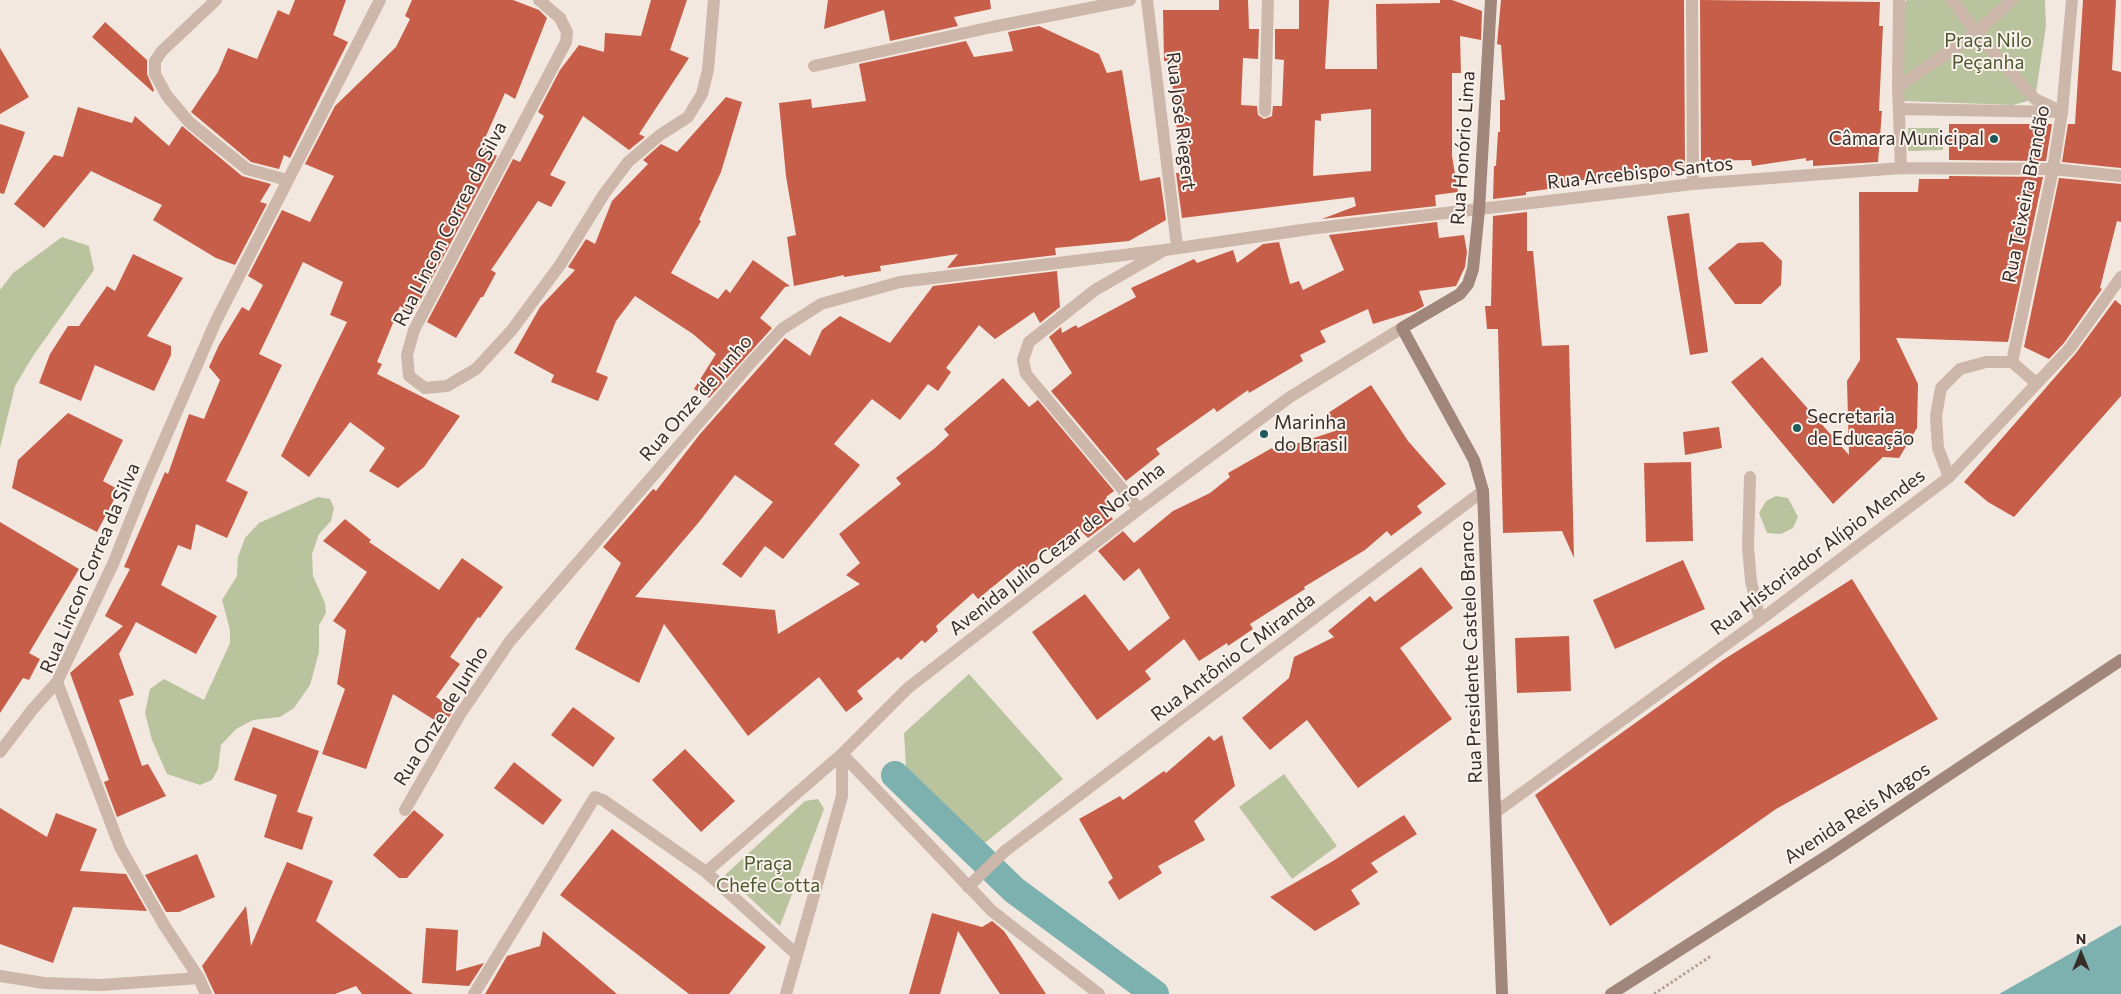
<!DOCTYPE html>
<meta charset="utf-8">
<style>
body{margin:0}
#map{position:relative;width:2121px;height:994px;overflow:hidden;background:#f3e8df;font-family:Commissioner,sans-serif}
canvas{display:block}
.north{position:absolute;left:2056px;top:929px;width:50px;height:50px;-webkit-text-stroke:4px #faf2ec;paint-order:stroke;rotate:0deg;font-size:14px;font-weight:700;line-height:20px;text-align:center;color:#392d2a}
.north::after{content:'';display:block;margin:auto;width:18px;height:22px;background:#392d2a;clip-path:polygon(50% 0,100% 100%,50% 72%,0 100%)}
</style>
<div id="map">
<canvas width="2121" height="994"></canvas>
<div class="north">N</div>
</div>
<script>
const ctx = document.querySelector('canvas').getContext('2d');
ctx.lineJoin = 'round';
function fillPath(path, color) { ctx.fillStyle = color; ctx.fill(path, 'evenodd'); }
const shape = rows => new Path2D(rows.map(r => 'M' + r).join(''));
function stroke(path, color, width, dash) { ctx.strokeStyle = color; ctx.lineWidth = width; ctx.lineCap = dash ? 'butt' : 'round'; ctx.setLineDash(dash || []); ctx.stroke(path); }
function drawText(font, color, halo, rows, align = 'center') {
  ctx.font = font + ' Commissioner,sans-serif'; ctx.lineWidth = 4; ctx.setLineDash([]); ctx.textBaseline = 'middle'; ctx.strokeStyle = halo; ctx.fillStyle = color; for (const [text, x, y, turn = 0] of rows) {
    ctx.save(); ctx.translate(x, y); ctx.rotate((+turn || 0) * Math.PI / 180); ctx.textAlign = isNaN(turn) ? turn : align; if (halo) ctx.strokeText(text, 0, 0); ctx.fillText(text, 0, 0); ctx.restore();
  }
}
fillPath(shape([
 [1907,0,2045,0,2046,26,2035,99,2013,105,1903,101,1904,3],
 [1908,128,1943,128,1943,150,1908,151],
 [62,237,89,246,94,270,33,356,15,386,0,448,0,290,13,273],
 [1776,496,1788,498,1798,517,1793,528,1781,534,1767,533,1759,513,1766,501],
 [318,497,330,499,334,508,331,521,319,534,312,554,313,576,325,603,326,613,319,625,319,652,310,685,294,708,280,717,253,720,236,729,221,745,218,769,212,780,200,785,167,774,152,740,145,713,150,689,164,679,204,700,230,643,230,630,222,600,237,576,238,557,245,538,259,523],
 [969,674,1063,779,980,847,906,768,904,733],
 [1284,774,1337,846,1292,879,1239,807],
 [818,799,824,809,780,926,725,875,805,801]
]), '#b9c39e');
fillPath(shape([
 [2121,925,2121,994,1999,994]
]), '#7db1af');
stroke(shape([
 [895,775,1014,890,1155,994]
]), '#7db1af', 28);
fillPath(shape([
 [295,0,346,0,333,35,348,42,290,158,284,155,279,169,251,162,191,112,218,72,228,48,257,59,278,10,289,15],
 [412,0,513,0,539,10,547,18,515,99,505,93,482,145,494,150,493,154,497,156,413,314,400,306,377,362,382,364,377,374,460,416,424,467,398,488,369,471,385,448,350,422,309,477,281,456,347,322,330,315,343,282,303,262,259,354,282,365,226,481,248,492,227,538,196,524,191,550,178,545,161,585,217,616,196,654,136,622,119,654,134,695,119,700,142,766,148,764,166,796,117,817,104,782,109,780,70,673,123,626,105,616,130,569,124,567,165,472,168,474,189,414,204,419,220,380,209,367,219,345,242,307,249,311,263,285,248,276,282,210,310,222,334,176,305,164,335,106,396,47,410,19,405,16],
 [651,0,687,0,670,50,689,58,639,134,645,137,629,150,583,116,550,175,566,182,551,207,538,201,491,270,496,273,483,297,481,297,456,338,427,322,513,159,520,162,544,116,538,112,560,70,579,45,604,52,605,33,641,36],
 [828,0,990,0,991,9,954,17,958,26,890,41,884,10,824,29],
 [1219,0,1248,0,1249,29,1259,29,1258,59,1243,58,1241,105,1257,106,1258,115,1264,119,1272,116,1273,106,1282,106,1284,60,1275,59,1275,29,1299,29,1299,0,1329,0,1325,69,1377,69,1376,4,1440,3,1440,0,1452,0,1482,11,1481,40,1460,36,1461,73,1452,73,1452,156,1458,192,1435,195,1436,206,1322,219,1356,206,1354,197,1182,218,1176,173,1179,173,1177,131,1170,61,1164,61,1163,10,1219,10],
 [1371,109,1371,171,1313,176,1315,120,1321,121,1321,114],
 [1501,0,1684,0,1685,170,1672,171,1672,175,1646,177,1646,175,1570,181,1571,186,1526,192,1526,195,1493,199,1494,166,1496,166,1498,132,1500,132,1500,100,1505,100,1501,45,1497,44],
 [1700,0,1880,2,1879,26,1883,26,1879,111,1882,111,1878,162,1813,166,1813,160,1806,161,1806,158,1752,166,1751,160,1701,161],
 [2083,0,2116,0,2112,70,2121,72,2121,168,2062,162,2068,124,2075,124],
 [105,22,147,60,147,74,154,90,153,92,92,37],
 [1039,26,1099,54,1107,73,1122,70,1140,181,1160,177,1166,220,1129,241,1055,248,1056,255,947,268,958,254,880,266,881,271,844,277,844,275,794,286,787,237,796,235,786,176,779,103,811,99,812,108,866,101,859,64,966,41,974,57,1013,51,1008,32],
 [0,48,29,97,0,114],
 [726,97,742,102,721,172,699,220,701,221,671,273,718,299,726,289,730,293,753,260,790,286,785,287,760,318,772,328,709,398,694,389,716,354,693,334,635,296,616,321,596,372,608,377,598,401,551,382,554,375,514,353,540,307,575,270,568,267,586,239,595,244,612,201,648,164,643,160,661,144,677,152],
 [78,107,132,123,135,116,169,146,182,126,242,176,271,184,260,202,267,204,235,265,216,258,153,220,162,205,91,171,44,228,14,204,54,155,63,157],
 [0,124,25,132,4,194,0,193],
 [1949,124,2052,124,2046,161,1949,160],
 [1949,176,2043,177,2008,342,1896,338,1918,384,1917,428,1899,458,1883,457,1833,504,1731,382,1762,357,1849,455,1847,381,1860,360,1859,192,1918,192,1919,179,1949,179],
 [2059,178,2121,184,2121,222,2117,221,2100,288,2102,289,2064,343,2049,359,2024,347],
 [1527,212,1527,251,1533,251,1542,346,1569,345,1574,558,1562,531,1503,533,1498,329,1487,329,1485,306,1491,306,1493,216],
 [1689,213,1708,352,1690,355,1667,216],
 [1437,222,1439,238,1464,235,1467,252,1465,267,1456,286,1419,291,1424,306,1415,311,1373,324,1368,309,1320,331,1326,342,1300,355,1303,361,1249,393,1248,390,1217,412,1214,408,1156,449,1160,454,1126,481,1051,391,1072,373,1049,337,1061,327,1062,333,1076,325,1078,328,1136,297,1131,288,1194,259,1197,263,1233,250,1237,263,1263,244,1279,242,1290,284,1299,281,1303,290,1344,270,1329,235],
 [1763,242,1782,261,1781,285,1761,304,1735,304,1708,268,1738,243],
 [133,254,183,278,147,336,171,346,171,355,154,391,95,365,81,401,39,383,50,354,68,326,79,326,107,286,115,291],
 [1057,271,1060,307,1040,323,1034,312,995,339,979,325,946,368,951,372,938,391,928,384,900,420,872,399,834,444,860,465,783,559,765,546,741,578,722,564,773,502,735,475,699,522,635,597,775,610,778,634,860,584,846,575,860,563,839,534,901,484,896,478,935,448,949,435,944,429,1003,378,1029,407,1038,400,1114,491,1106,497,1114,507,1108,513,1113,519,1088,538,1080,530,1061,548,1057,544,1022,571,1018,566,978,599,973,593,936,626,938,631,925,643,922,640,901,660,898,657,857,691,863,699,846,712,819,677,748,736,664,624,639,683,575,649,621,563,603,547,653,489,656,491,700,434,785,338,810,356,822,330,840,316,890,343,933,286],
 [2115,300,2121,305,2121,396,2014,517,1988,502,1964,482,2076,353],
 [1371,385,1408,441,1446,484,1417,506,1422,513,1391,536,1387,531,1365,550,1304,587,1305,589,1250,624,1253,629,1228,646,1227,643,1199,661,1184,639,1145,671,1151,679,1097,720,1032,632,1085,594,1129,651,1170,618,1139,568,1124,581,1098,551,1123,531,1134,543,1173,511,1210,493,1230,477,1228,473,1272,448,1274,451,1335,431,1325,415],
 [68,413,123,440,103,481,119,490,97,532,12,488,18,460],
 [1719,427,1722,448,1685,455,1683,432],
 [1691,462,1693,541,1646,542,1644,463],
 [345,519,371,540,369,542,439,590,462,558,503,587,480,618,478,617,450,657,460,664,436,697,454,709,444,726,393,694,366,769,322,754,345,689,337,684,346,630,333,621,367,572,323,541],
 [0,522,79,569,29,653,40,659,29,680,23,678,0,713],
 [1683,560,1705,609,1615,649,1593,600],
 [1421,567,1453,608,1400,648,1452,719,1358,788,1307,720,1270,750,1242,718,1289,678,1294,657,1334,637,1328,631,1370,596,1375,602],
 [1852,579,1938,719,1776,809,1610,926,1535,795,1723,660],
 [1569,636,1571,691,1517,693,1515,638],
 [573,707,615,738,593,767,551,735],
 [253,727,319,751,297,812,313,817,302,850,264,837,277,795,234,780],
 [1222,735,1235,786,1194,821,1205,840,1158,866,1162,873,1119,900,1108,882,1113,878,1079,819,1120,796,1123,800,1164,771,1166,773,1209,736,1214,741],
 [685,749,735,801,701,832,652,780],
 [514,762,562,800,543,825,494,788],
 [0,808,47,837,56,813,97,829,80,871,126,874,147,911,73,907,53,963,0,944],
 [414,810,444,835,407,878,399,878,373,855],
 [1404,815,1417,834,1371,863,1378,872,1351,890,1360,904,1315,931,1270,897,1333,861],
 [612,829,766,947,729,994,689,994,560,895],
 [197,854,215,897,179,912,166,912,145,875],
 [287,862,333,881,316,921,413,994,362,994,356,986,335,994,215,994,202,966,246,906,251,946],
 [932,913,982,927,992,921,1004,931,1046,994,1000,994,958,931,940,994,909,994],
 [426,928,458,930,456,971,484,963,469,986,422,983],
 [543,931,617,994,485,994,507,956,540,946]
]), '#c75e49');
stroke(shape([
 [1654,994,1711,956]
]), '#b8a194', 3, [2.5, 2.5]);
stroke(shape([
 [1952,0,1976,33,2035,99,2062,112],
 [1898,87,1976,33,2012,0],
 [968,887,1005,851]
]), '#ccb7aa', 12);
stroke(shape([
 [216,0,162,51,155,61,155,74,167,96,189,122,216,144,247,169,287,180],
 [539,0,560,18,567,32,566,42,414,330,407,355,409,376,425,388,447,386,476,369,511,331,560,265,604,194,628,162,660,135,688,117,702,94,708,70,714,0],
 [1147,0,1177,246],
 [1692,0,1693,184],
 [1899,0,1898,87,1901,168],
 [814,66,992,27,1130,0],
 [1899,109,2062,112],
 [1265,111,1268,0],
 [2036,383,2012,362,2053,169,2062,112,2072,0],
 [1750,477,1748,547,1751,581,1760,620],
 [1949,477,1938,448,1936,416,1941,388,1960,369,1986,362,2012,362],
 [1139,509,1026,374,1023,360,1029,342,1095,290,1161,252],
 [57,682,120,847,164,925,199,978,206,994],
 [0,752,32,710,57,682,113,564,143,489,216,321,380,0],
 [842,754,992,911,1099,994],
 [405,810,459,716,510,641,747,367,782,329,821,304,900,282,1165,250,1309,229,1693,184,1901,168,2053,169,2121,176],
 [1496,812,1760,620,1949,477,2070,348,2121,277],
 [1005,851,1483,491],
 [706,872,842,754,908,688,1139,509,1290,397,1402,328],
 [0,976,44,983,101,985,199,978],
 [474,994,595,797,603,800,706,872,796,954],
 [786,994,842,796,842,754]
]), '#ccb7aa', 12);
stroke(shape([
 [1491,0,1479,210,1473,269,1468,284,1460,294,1402,328,1474,460,1483,491,1502,994],
 [1611,994,1830,854,2121,660]
]), '#a0867b', 12);
for (const [x, y, r, color] of [
 [1994,139,5,"#1f5b5a"],
 [1797,428,5,"#1f5b5a"],
 [1264,434,5,"#1f5b5a"]
]) { const dot = new Path2D(); dot.arc(x, y, r, 0, 2 * Math.PI); ctx.fillStyle = color; ctx.fill(dot); stroke(dot, '#faf2ec', 2); }
drawText('19px', '#4c582d', '#faf2ec', [
 ["Praça Nilo",1988,41],
 ["Peçanha",1988,63],
 ["Praça",768,864],
 ["Chefe Cotta",768,886]
]);
drawText('19px', '#392d2a', '#faf2ec', [
 ["Rua José Riegert",1181,121,83],
 ["Rua Honório Lima",1463,148,-86],
 ["Rua Arcebispo Santos",1640,173,-6],
 ["Rua Teixeira Brandão",2026,194,-79],
 ["Rua Lincon Correa da Silva",450,224,-63],
 ["Rua Onze de Junho",696,398,-49],
 ["Avenida Julio Cezar de Noronha",1057,549,-38],
 ["Rua Historiador Alípio Mendes",1818,552,-37],
 ["Rua Lincon Correa da Silva",90,568,-67],
 ["Rua Presidente Castelo Branco",1471,652,-92],
 ["Rua Antônio C Miranda",1233,657,-37],
 ["Rua Onze de Junho",441,716,-58],
 ["Avenida Reis Magos",1857,813,-33]
]);
drawText('19px', '#392d2a', '#faf2ec', [
 ["Câmara Municipal",1984,139,"right"],
 ["Secretaria",1807,417],
 ["de Educação",1807,439],
 ["Marinha",1274,423],
 ["do Brasil",1274,445]
], 'left');
</script>
